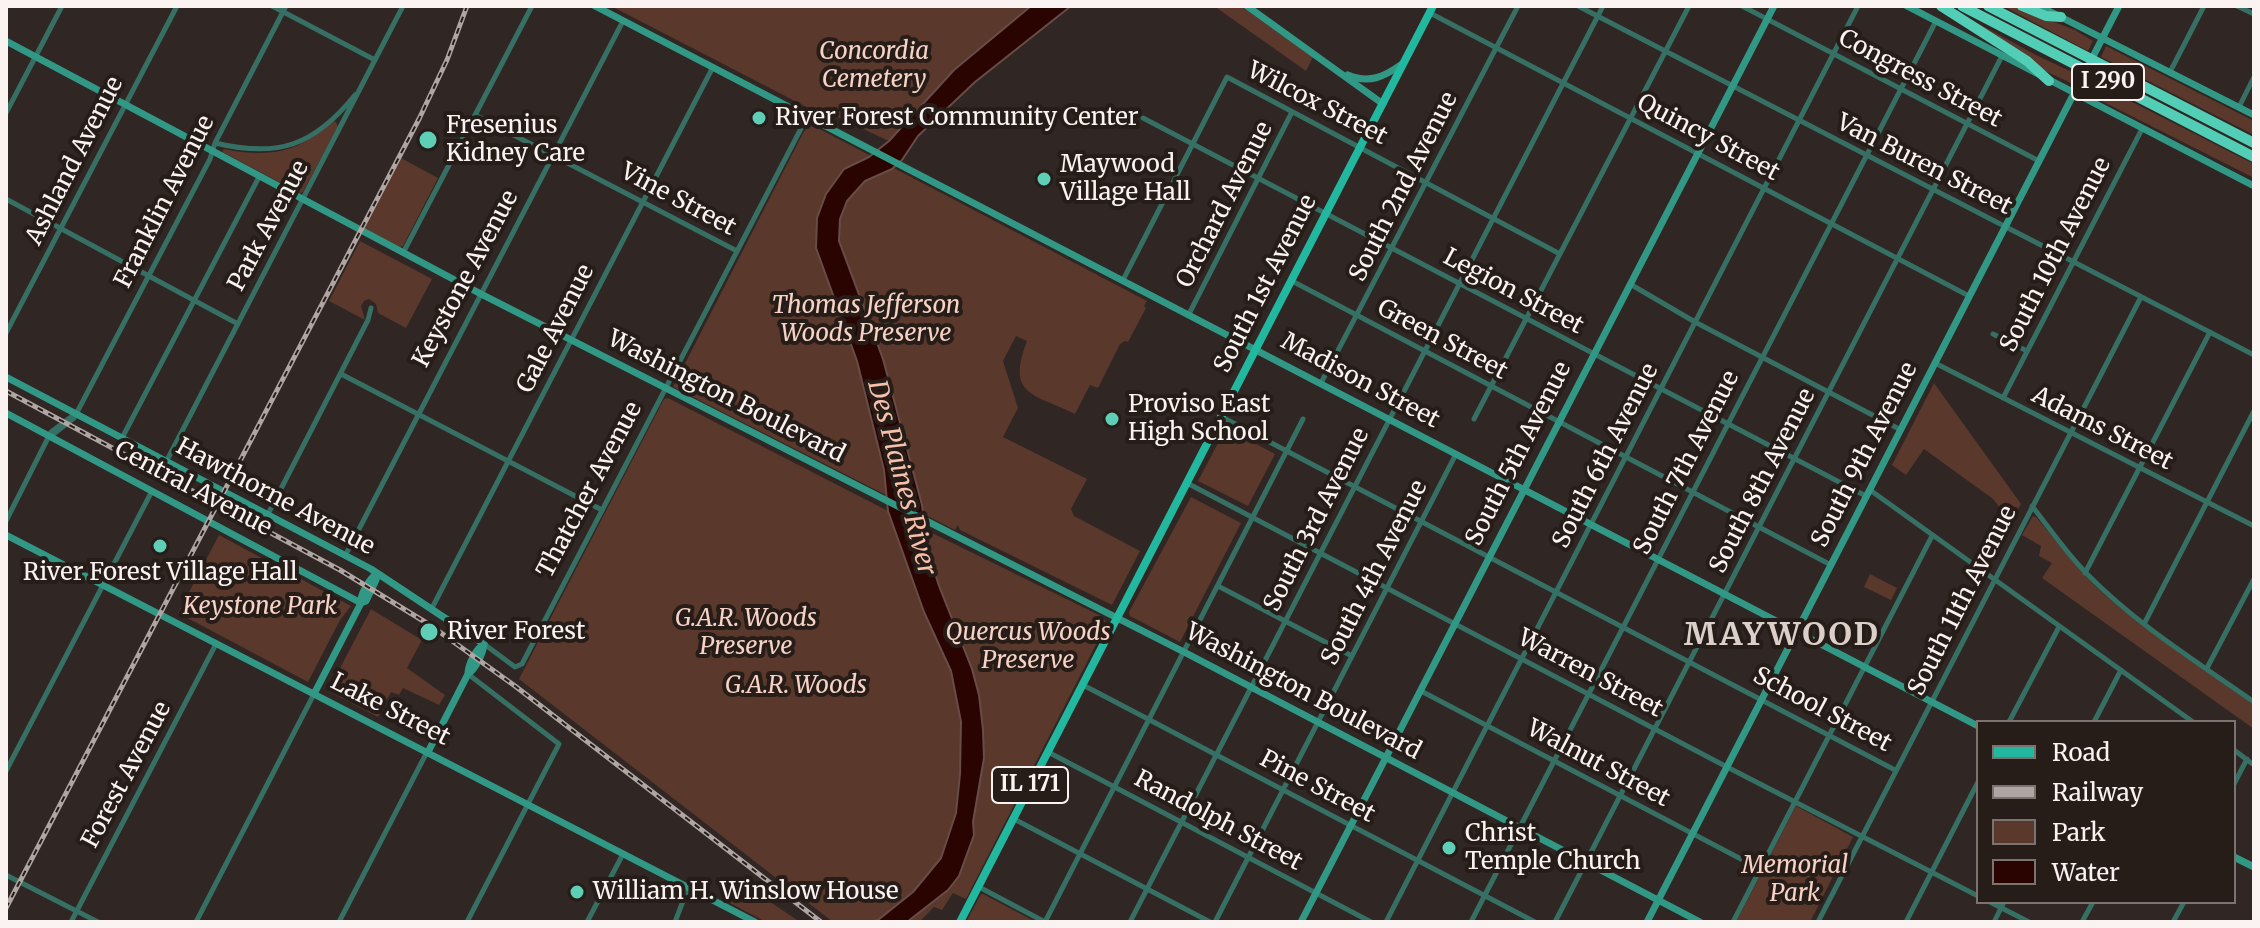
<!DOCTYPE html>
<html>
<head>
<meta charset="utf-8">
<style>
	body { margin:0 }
	#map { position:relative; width:2260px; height:928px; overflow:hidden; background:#302623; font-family:Merriweather,serif }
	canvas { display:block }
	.frame { position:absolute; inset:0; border:8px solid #faf3f1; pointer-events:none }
	.legend { position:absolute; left:1976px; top:720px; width:260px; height:184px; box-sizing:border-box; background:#261d19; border:2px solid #7b736f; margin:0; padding:10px 14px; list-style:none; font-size:24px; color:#faf3f1 }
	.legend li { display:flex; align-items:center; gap:16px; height:40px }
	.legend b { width:40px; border:2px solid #7b736f }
</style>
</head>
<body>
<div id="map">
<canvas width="2260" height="928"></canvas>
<div class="frame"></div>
<ul class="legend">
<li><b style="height:10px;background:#22b79f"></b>Road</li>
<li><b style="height:10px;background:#afa6a4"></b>Railway</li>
<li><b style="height:22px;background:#5a382c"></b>Park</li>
<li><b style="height:22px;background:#2a0400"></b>Water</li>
</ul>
</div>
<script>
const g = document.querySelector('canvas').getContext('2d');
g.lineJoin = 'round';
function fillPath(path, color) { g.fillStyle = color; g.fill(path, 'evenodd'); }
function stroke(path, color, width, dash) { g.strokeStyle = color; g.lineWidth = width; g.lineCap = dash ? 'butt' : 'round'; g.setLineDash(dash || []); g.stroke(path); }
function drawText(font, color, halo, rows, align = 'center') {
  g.font = font + ' Merriweather,serif'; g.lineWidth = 8; g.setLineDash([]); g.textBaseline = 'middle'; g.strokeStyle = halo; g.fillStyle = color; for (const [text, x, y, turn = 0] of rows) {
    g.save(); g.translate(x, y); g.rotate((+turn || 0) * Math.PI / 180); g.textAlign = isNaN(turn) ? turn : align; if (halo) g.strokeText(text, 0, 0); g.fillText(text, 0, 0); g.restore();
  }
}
fillPath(new Path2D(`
	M611,6H1031L954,70L889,141L824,111L822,115Z
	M1214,6H1241L1313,57L1306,71Z
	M2003,6H2013L2075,30L2093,41L2088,51Z
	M1957,12L2036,55L2076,74L2071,83L2047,72Z
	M2106,46L2254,121V135L2101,57Z
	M2089,80L2254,164V178L2084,92Z
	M335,121L338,126L303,192L300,193L222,152L224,149C253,155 282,156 308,140C317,134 325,127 335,121Z
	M810,124L1147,301L1144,306L1146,308L1128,342L1125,341L1120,344L1098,388L1090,385L1075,414C1036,394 1005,397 1027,341L1016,336L1003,361L1018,408L1003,437L1087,479L1071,509L1074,516L1140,551L1112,605L960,530L958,525L955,530L673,387L803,133Z
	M401,158L438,178L403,246L400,247L364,229Z
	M360,241L432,279L406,328L378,313L376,304L369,299L364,301L361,306L365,320L329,301Z
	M1934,383L2021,504L2011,522L1993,499L1924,449L1906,475L1892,465Z
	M668,398L888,511L924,612L951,671L957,699L962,738L956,813L941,858L913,892L878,920L833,922L519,679L664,399Z
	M1226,428L1275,454L1248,506L1198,481Z
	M1191,497L1241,523L1180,642L1130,616L1129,612Z
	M2033,516L2037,518C2059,545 2080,573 2106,596C2152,636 2204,670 2254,705V729L2042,578L2052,563L2039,556L2041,546L2022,535Z
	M924,529L1101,616L1107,623L966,899L953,893L942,910L934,907L919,922H907L948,890L959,876L974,835L972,669L939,586Z
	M219,535L351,606L340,620L308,682L178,613Z
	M1870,574L1897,588L1891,600L1864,587Z
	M371,609L422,640L407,668L445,695L439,705L403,688L399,695L391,692L378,717L328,691Z
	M1796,806L1853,837L1810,922H1736Z
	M741,877L754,891L800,922H766L728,902Z
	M981,894H983L1036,922H966Z`), '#5a382c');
const water = new Path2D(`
	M1031,6H1071L975,82L918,136L902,160L892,169L865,181L847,201L840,219L839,241L883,359L922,505L928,551L939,586L972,669L979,695L983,730L984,758L973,822L974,835L959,876L948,890L907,922H870L878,920L913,892L941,858L956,813L960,774L961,722L951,671L924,612L888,511L884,470L857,361L816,248L817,218L826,194L844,169L869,157L889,141L954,70Z`);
fillPath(water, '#2a0400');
stroke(water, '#684c48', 2);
stroke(new Path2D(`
	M272,6L375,60
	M1578,6L2254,355
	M1742,6L2039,161
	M2237,6L2254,14
	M1430,13L1969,296
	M2170,72L2204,6
	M2239,107L2254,77
	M6,113L62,6
	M475,115L737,251
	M1143,118L1866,496
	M215,143C278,158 314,146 355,95
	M6,199L238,324
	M403,253L532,6
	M1123,280L1227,77L1560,254
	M1292,281L1831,565
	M1630,284L1695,322L1901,430
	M1189,314L1292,112
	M6,333L177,6
	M1993,334L2027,351
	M1935,363L2254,526
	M341,374L602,510
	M1321,383L1518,6
	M2003,398L2142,129
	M1220,416L1895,770
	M1474,419L1689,6
	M51,436L74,418L210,159L215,143L286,6
	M122,438L259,177
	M166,462L403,6
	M1187,483L1727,767L1978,896
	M1870,490L2193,722
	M2032,506C2050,529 2066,553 2087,574C2136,624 2197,662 2254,702
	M268,514L368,320L371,308
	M6,521L51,432L75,414
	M345,556L623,21
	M2085,573L2210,332
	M1218,586L1352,656
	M432,608L713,67
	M2144,624L2254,411
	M484,644L515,667L522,664L807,117
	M2207,668L2254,579
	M1083,685L1535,922
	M1421,691L1760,869
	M2009,722L2059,627
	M2094,722L2121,670
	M2234,750L2254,765
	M1048,752L1371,922
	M6,771L152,491
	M2234,784L2247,759
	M1014,819L1210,922
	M6,875L98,922
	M979,887L1045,922
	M1990,902L2029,922
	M71,922L216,644
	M196,922L314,694
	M339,922L427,752
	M467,922L559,744L468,674
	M587,922L623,854
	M675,922L688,888
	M1045,922L1303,419
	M1130,922L1603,6
	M1215,922L1456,454
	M1386,922L1858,6
	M1471,922L1936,21
	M1555,922L2002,56
	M1733,922L1932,536
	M1818,922L2141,297
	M1906,922L1978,782
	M1994,922L2004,902
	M2082,922L2093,902
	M2173,922L2184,902`), '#367064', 5);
stroke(new Path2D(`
	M595,6L1978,726
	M1247,6L1383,104
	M1907,6L2254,186
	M2039,6L2254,115
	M6,41L481,294L1184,652L1700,922
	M1348,75C1369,84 1384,77 1402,64
	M6,377L371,569L484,644
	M6,413L361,603
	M6,535L755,922
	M361,603L366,601L376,580L377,573
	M468,674C476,669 483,653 484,644
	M314,694L361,603C360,593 370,579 377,573
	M428,752L468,674C468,664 476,649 484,644
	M2234,857L2254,867
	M1301,922L1774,6
	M1647,922L2119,6`), '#319885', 7);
stroke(new Path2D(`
	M960,922L1433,6`), '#22b79f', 8);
stroke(new Path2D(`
	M1941,6L2027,61L2049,81
	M1962,6L2254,157
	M1988,6L2254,143
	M2022,6L2046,16L2061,17`), '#52ceb6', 10);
const rail = new Path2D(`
	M6,391L340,570L430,625L515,686L821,922
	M6,908L419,119L447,60L467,6`);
stroke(rail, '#afa6a4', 5);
stroke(rail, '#261d19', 2, [6]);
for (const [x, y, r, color] of [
	[759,118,8,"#5eceb7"],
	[428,140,10,"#5eceb7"],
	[1044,179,8,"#5eceb7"],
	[1112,419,8,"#5eceb7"],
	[160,546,8,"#5eceb7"],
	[429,632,10,"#5eceb7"],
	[1449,848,8,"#5eceb7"],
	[577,892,8,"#5eceb7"]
]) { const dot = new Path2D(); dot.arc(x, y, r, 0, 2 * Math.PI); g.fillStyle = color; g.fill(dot); stroke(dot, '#261d19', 3); }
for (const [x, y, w] of [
	[2108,82,72],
	[1030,785,76]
]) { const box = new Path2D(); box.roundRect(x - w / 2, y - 18, w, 36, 6); g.fillStyle = '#261d19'; g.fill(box); stroke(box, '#faf3f1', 2); }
drawText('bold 22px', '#faf3f1', null, [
	["I 290",2108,82],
	["IL 171",1030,785]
]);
drawText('italic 24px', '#f7d2c5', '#261d19', [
	["Concordia",874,52],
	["Cemetery",874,80],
	["Thomas Jefferson",866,306],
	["Woods Preserve",866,334],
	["Keystone Park",260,607],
	["G.A.R. Woods",746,619],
	["Preserve",746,647],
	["Quercus Woods",1028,633],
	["Preserve",1028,661],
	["G.A.R. Woods",796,686],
	["Memorial",1795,866],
	["Park",1795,894]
]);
drawText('24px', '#faf3f1', '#261d19', [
	["Congress Street",1920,79,28],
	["Wilcox Street",1317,104,27],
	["Quincy Street",1708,138,28],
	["Ashland Avenue",75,161,-63],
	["Van Buren Street",1924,165,27],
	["South 2nd Avenue",1404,187,-63],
	["Vine Street",678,200,28],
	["Franklin Avenue",165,202,-63],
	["Orchard Avenue",1225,205,-63],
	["Park Avenue",269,226,-62],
	["South 10th Avenue",2056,255,-63],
	["Keystone Avenue",466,279,-62],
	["South 1st Avenue",1266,284,-63],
	["Legion Street",1513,292,28],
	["Gale Avenue",556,329,-63],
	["Green Street",1442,340,28],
	["Madison Street",1360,381,28],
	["Washington Boulevard",726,397,27],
	["Adams Street",2102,429,27],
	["South 5th Avenue",1519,454,-63],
	["South 9th Avenue",1865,455,-63],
	["South 6th Avenue",1606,456,-63],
	["South 7th Avenue",1687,463,-63],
	["South 8th Avenue",1763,481,-63],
	["Central Avenue",193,489,28],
	["Thatcher Avenue",590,490,-62],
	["Hawthorne Avenue",275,497,28],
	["South 3rd Avenue",1317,520,-63],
	["South 4th Avenue",1375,573,-63],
	["South 11th Avenue",1963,601,-63],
	["Warren Street",1590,674,28],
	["Washington Boulevard",1303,692,28],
	["Lake Street",390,710,27],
	["School Street",1822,710,28],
	["Walnut Street",1598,764,28],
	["Forest Avenue",127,775,-62],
	["Pine Street",1317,787,28],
	["Randolph Street",1218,821,28]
]);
drawText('24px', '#faf3f1', '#261d19', [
	["River Forest Community Center",775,118],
	["Fresenius",446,126],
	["Kidney Care",446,154],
	["Maywood",1060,165],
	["Village Hall",1060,193],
	["Proviso East",1128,405],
	["High School",1128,433],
	["River Forest Village Hall",160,573,"center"],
	["River Forest",447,632],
	["Christ",1465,834],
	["Temple Church",1465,862],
	["William H. Winslow House",593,892]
], 'left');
drawText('italic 26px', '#f6c0ab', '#261d19', [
	["Des Plaines River",901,478,75]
]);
g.letterSpacing = '2px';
drawText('bold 32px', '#dccec9', '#261d19', [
	["MAYWOOD",1782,636]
]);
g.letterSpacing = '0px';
</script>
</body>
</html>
